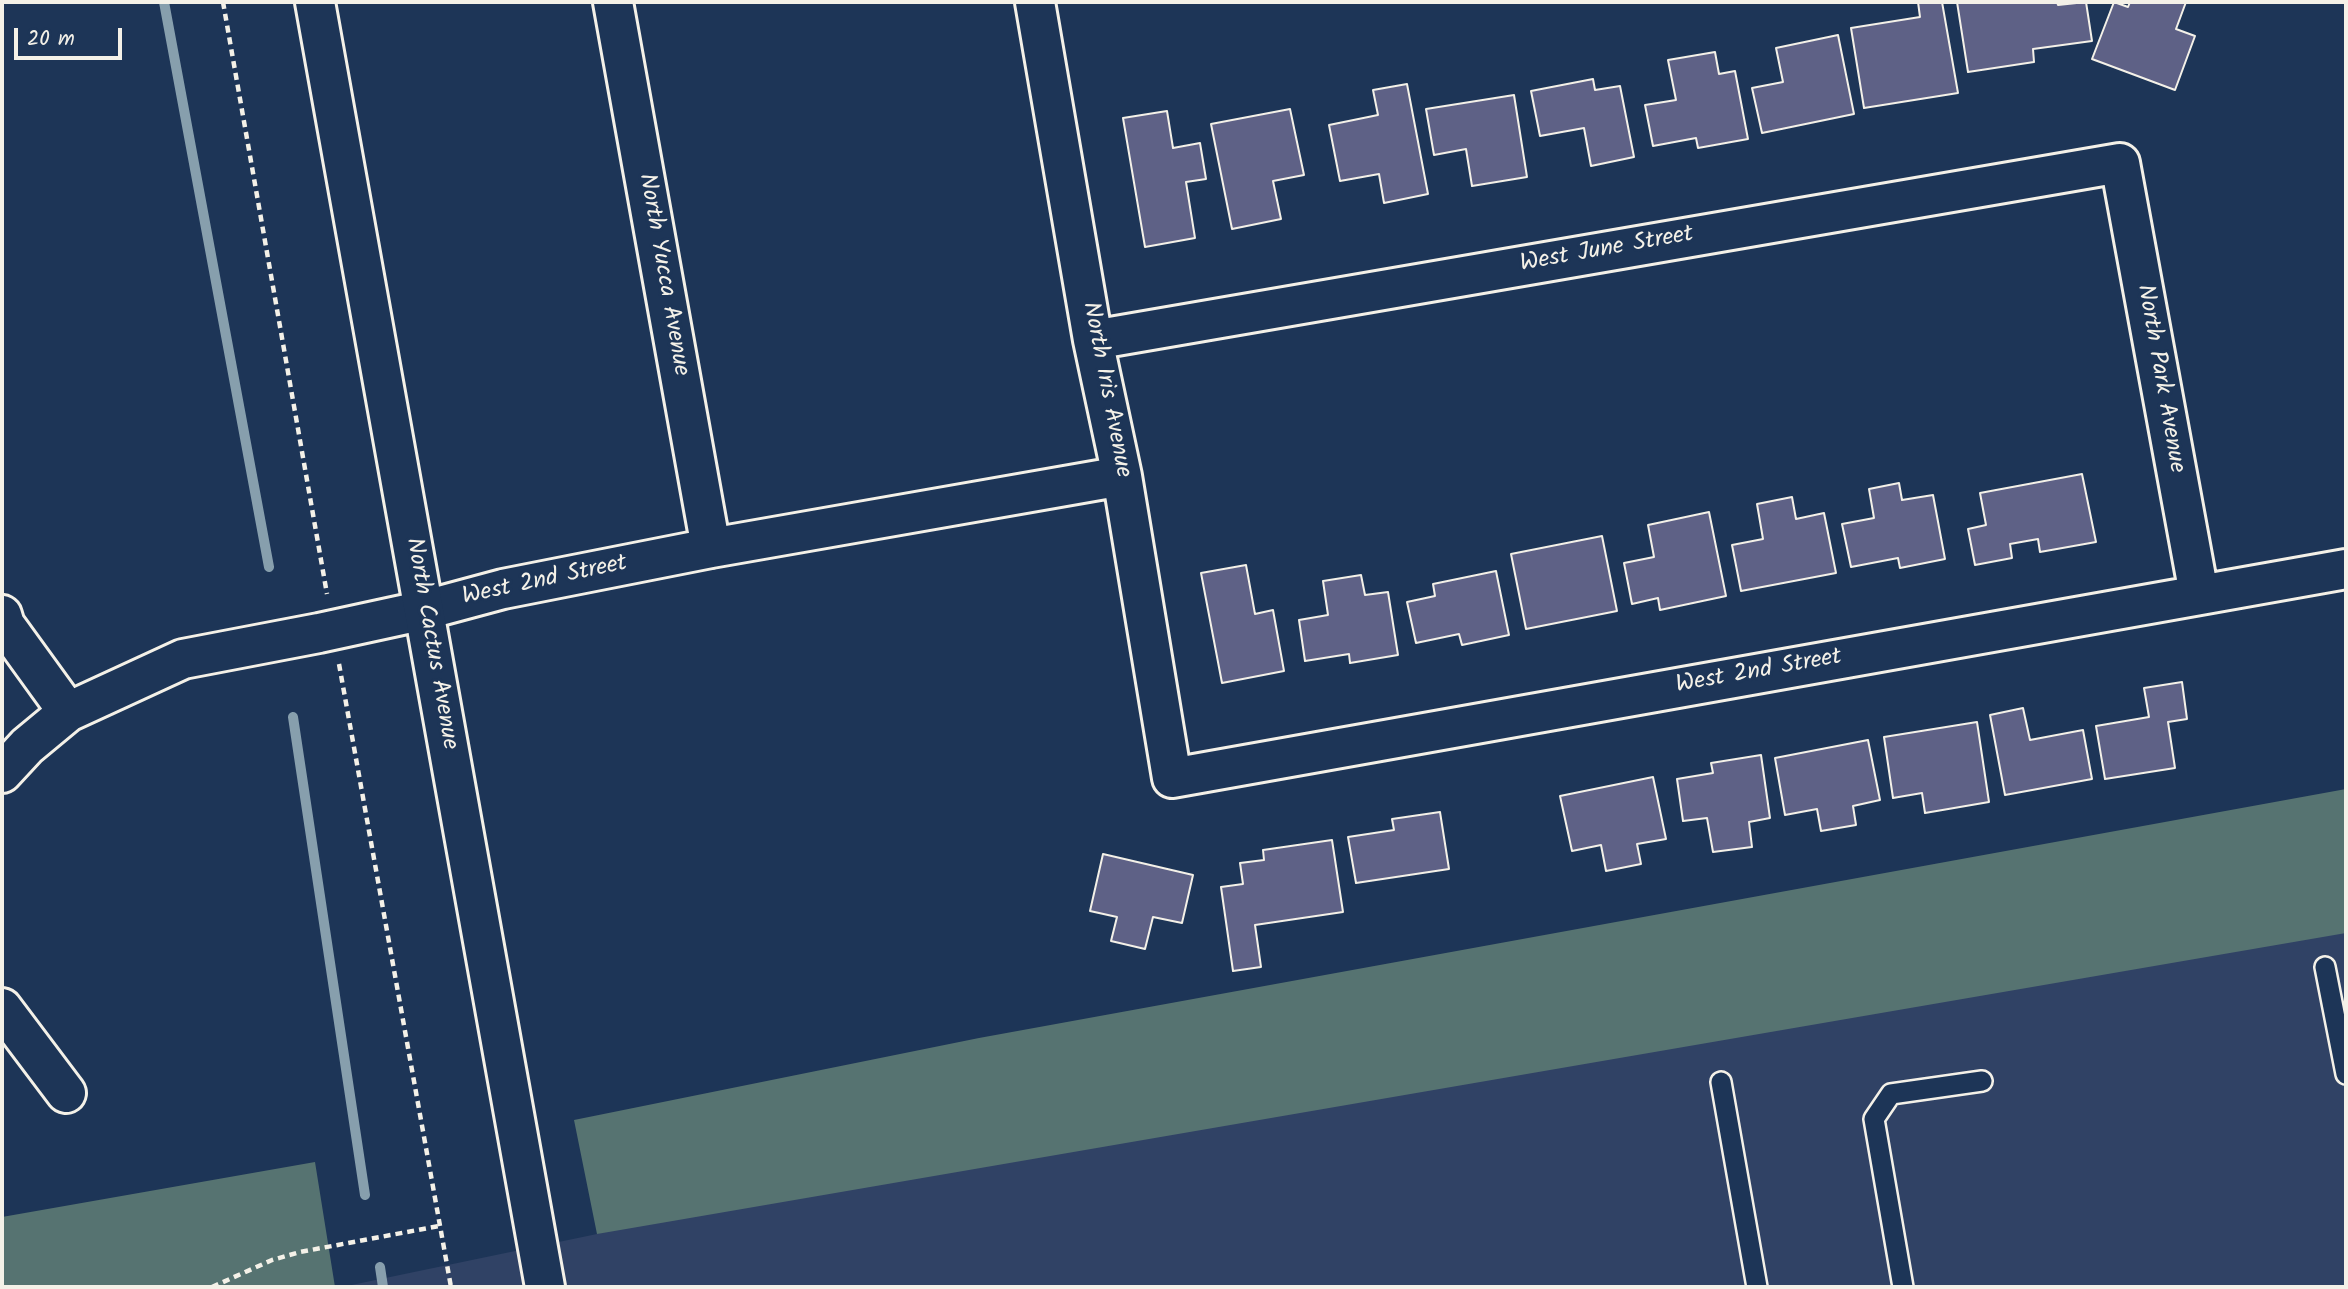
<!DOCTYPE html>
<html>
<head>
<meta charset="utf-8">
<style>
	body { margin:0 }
	#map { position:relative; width:2348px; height:1289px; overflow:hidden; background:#1d3557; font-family:Kalam,sans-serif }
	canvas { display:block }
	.frame { position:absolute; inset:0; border:4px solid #f4f1e8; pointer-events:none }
	.scale { position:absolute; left:14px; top:28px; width:108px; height:32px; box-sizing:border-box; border:4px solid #f4f1e8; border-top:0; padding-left:9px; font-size:21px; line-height:24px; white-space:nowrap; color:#f4f1e8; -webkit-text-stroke:5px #1d3557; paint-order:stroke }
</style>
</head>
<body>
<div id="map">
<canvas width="2348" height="1289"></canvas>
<div class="frame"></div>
<div class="scale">20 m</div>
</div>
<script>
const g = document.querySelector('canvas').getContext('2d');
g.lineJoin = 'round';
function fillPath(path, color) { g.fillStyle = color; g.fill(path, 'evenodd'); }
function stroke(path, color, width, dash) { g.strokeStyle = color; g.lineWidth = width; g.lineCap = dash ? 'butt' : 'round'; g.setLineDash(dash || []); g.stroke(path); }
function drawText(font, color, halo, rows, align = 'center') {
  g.font = font + ' Kalam,sans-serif'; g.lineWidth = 6; g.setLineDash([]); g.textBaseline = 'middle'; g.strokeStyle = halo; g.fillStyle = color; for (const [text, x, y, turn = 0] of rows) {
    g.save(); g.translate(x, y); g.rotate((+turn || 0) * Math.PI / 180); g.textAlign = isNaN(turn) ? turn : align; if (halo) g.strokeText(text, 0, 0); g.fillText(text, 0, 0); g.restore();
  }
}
fillPath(new Path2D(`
	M2346,932V1287H342L597,1234L620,1224Z`), '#304265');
fillPath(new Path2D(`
	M2346,789V933L597,1234L574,1120L979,1038Z
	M315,1162L335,1287H2V1217Z`), '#567371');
stroke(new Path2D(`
	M164,2L269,567
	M293,717L365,1195
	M380,1267L383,1287`), '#879fad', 10);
const building = new Path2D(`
	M1918,2H1942L1958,93L1864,108L1851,28L1920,17Z
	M1957,2H2057L2058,5L2086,2L2092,41L2033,49L2034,62L1968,72Z
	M2114,2L2128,7L2130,2H2186L2176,29L2195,36L2175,90L2092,59Z
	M1838,35L1854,114L1762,133L1752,88L1783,82L1776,48Z
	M1715,52L1719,74L1735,71L1748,139L1698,148L1696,138L1653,146L1645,105L1676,100L1668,60Z
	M1593,79L1595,90L1620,86L1634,157L1591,166L1584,128L1540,136L1531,91Z
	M1407,84L1428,194L1384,203L1379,174L1340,181L1329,125L1378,115L1373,90Z
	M1514,95L1527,177L1472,186L1466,149L1434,155L1426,109Z
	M1290,109L1304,175L1273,181L1281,219L1232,229L1211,124Z
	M1167,111L1173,148L1200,143L1206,179L1186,182L1195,238L1145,247L1123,118Z
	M2082,474L2096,542L2040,552L2038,539L2010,544L2012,558L1975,565L1968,529L1986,525L1980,493Z
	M1899,483L1902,500L1933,495L1945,559L1900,568L1898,558L1851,567L1842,524L1874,518L1869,489Z
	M1792,497L1796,519L1824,513L1836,573L1741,591L1732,545L1763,539L1757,504Z
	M1709,512L1726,596L1660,610L1658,598L1632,604L1624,563L1654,557L1648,525Z
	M1602,536L1617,611L1526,629L1511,554Z
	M1246,565L1255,614L1273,610L1284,671L1222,683L1201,573Z
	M1496,571L1509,635L1462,645L1459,634L1416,643L1407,602L1435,596L1433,584Z
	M1361,575L1365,595L1388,592L1398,655L1350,663L1349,654L1305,661L1299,620L1328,615L1323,581Z
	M2182,682L2187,719L2168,722L2175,768L2105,779L2096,726L2149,717L2144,688Z
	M2023,708L2030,740L2083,730L2092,779L2005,795L1990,715Z
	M1977,722L1989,802L1925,813L1922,793L1893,798L1884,737Z
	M1868,740L1880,800L1853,806L1856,825L1821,831L1817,809L1785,815L1775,758Z
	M1761,755L1770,818L1749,822L1752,847L1713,852L1707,818L1683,821L1677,779L1713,773L1711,763Z
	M1653,777L1666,839L1637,844L1641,864L1606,871L1601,845L1572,851L1560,796Z
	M1440,812L1449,869L1356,883L1348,837L1394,830L1392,819Z
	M1332,840L1343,912L1255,925L1261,967L1233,971L1221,887L1243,884L1240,863L1264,860L1263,850Z
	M1103,854L1193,875L1182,923L1153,917L1145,949L1111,941L1117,917L1090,911Z`);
fillPath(building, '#5e6186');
stroke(building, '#f4f1e8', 2);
const lane = new Path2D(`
	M2325,967L2346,1074
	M1721,1082L1757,1287
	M1903,1287L1874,1119L1891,1094L1982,1081`);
const street = new Path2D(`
	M613,2L711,548
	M1035,2L1093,340L1122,476L1172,778L2346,569
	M1093,340L2120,163L2199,594
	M2,615L5,625L68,712
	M2,773L27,746L68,712L183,659L319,633L425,610L503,589L711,548L1122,476
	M2,1008L66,1093`);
const secondary = new Path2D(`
	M315,2L545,1287`);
stroke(lane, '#f4f1e8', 24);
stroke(street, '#f4f1e8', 44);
stroke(secondary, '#f4f1e8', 44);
stroke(new Path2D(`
	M223,2L327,594
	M339,664L451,1287
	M212,1287L272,1260L300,1252L439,1226`), '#f4f1e8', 4.5, [7, 5]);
stroke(lane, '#1d3557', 19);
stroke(street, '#1d3557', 38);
stroke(secondary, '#1d3557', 38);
drawText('24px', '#f4f1e8', '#1d3557', [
	["West June Street",1607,251,-10],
	["North Yucca Avenue",662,275,80],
	["North Park Avenue",2159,379,80],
	["North Iris Avenue",1105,390,79],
	["West 2nd Street",545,582,-12],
	["North Cactus Avenue",430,644,80],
	["West 2nd Street",1759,673,-10]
]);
</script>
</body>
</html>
